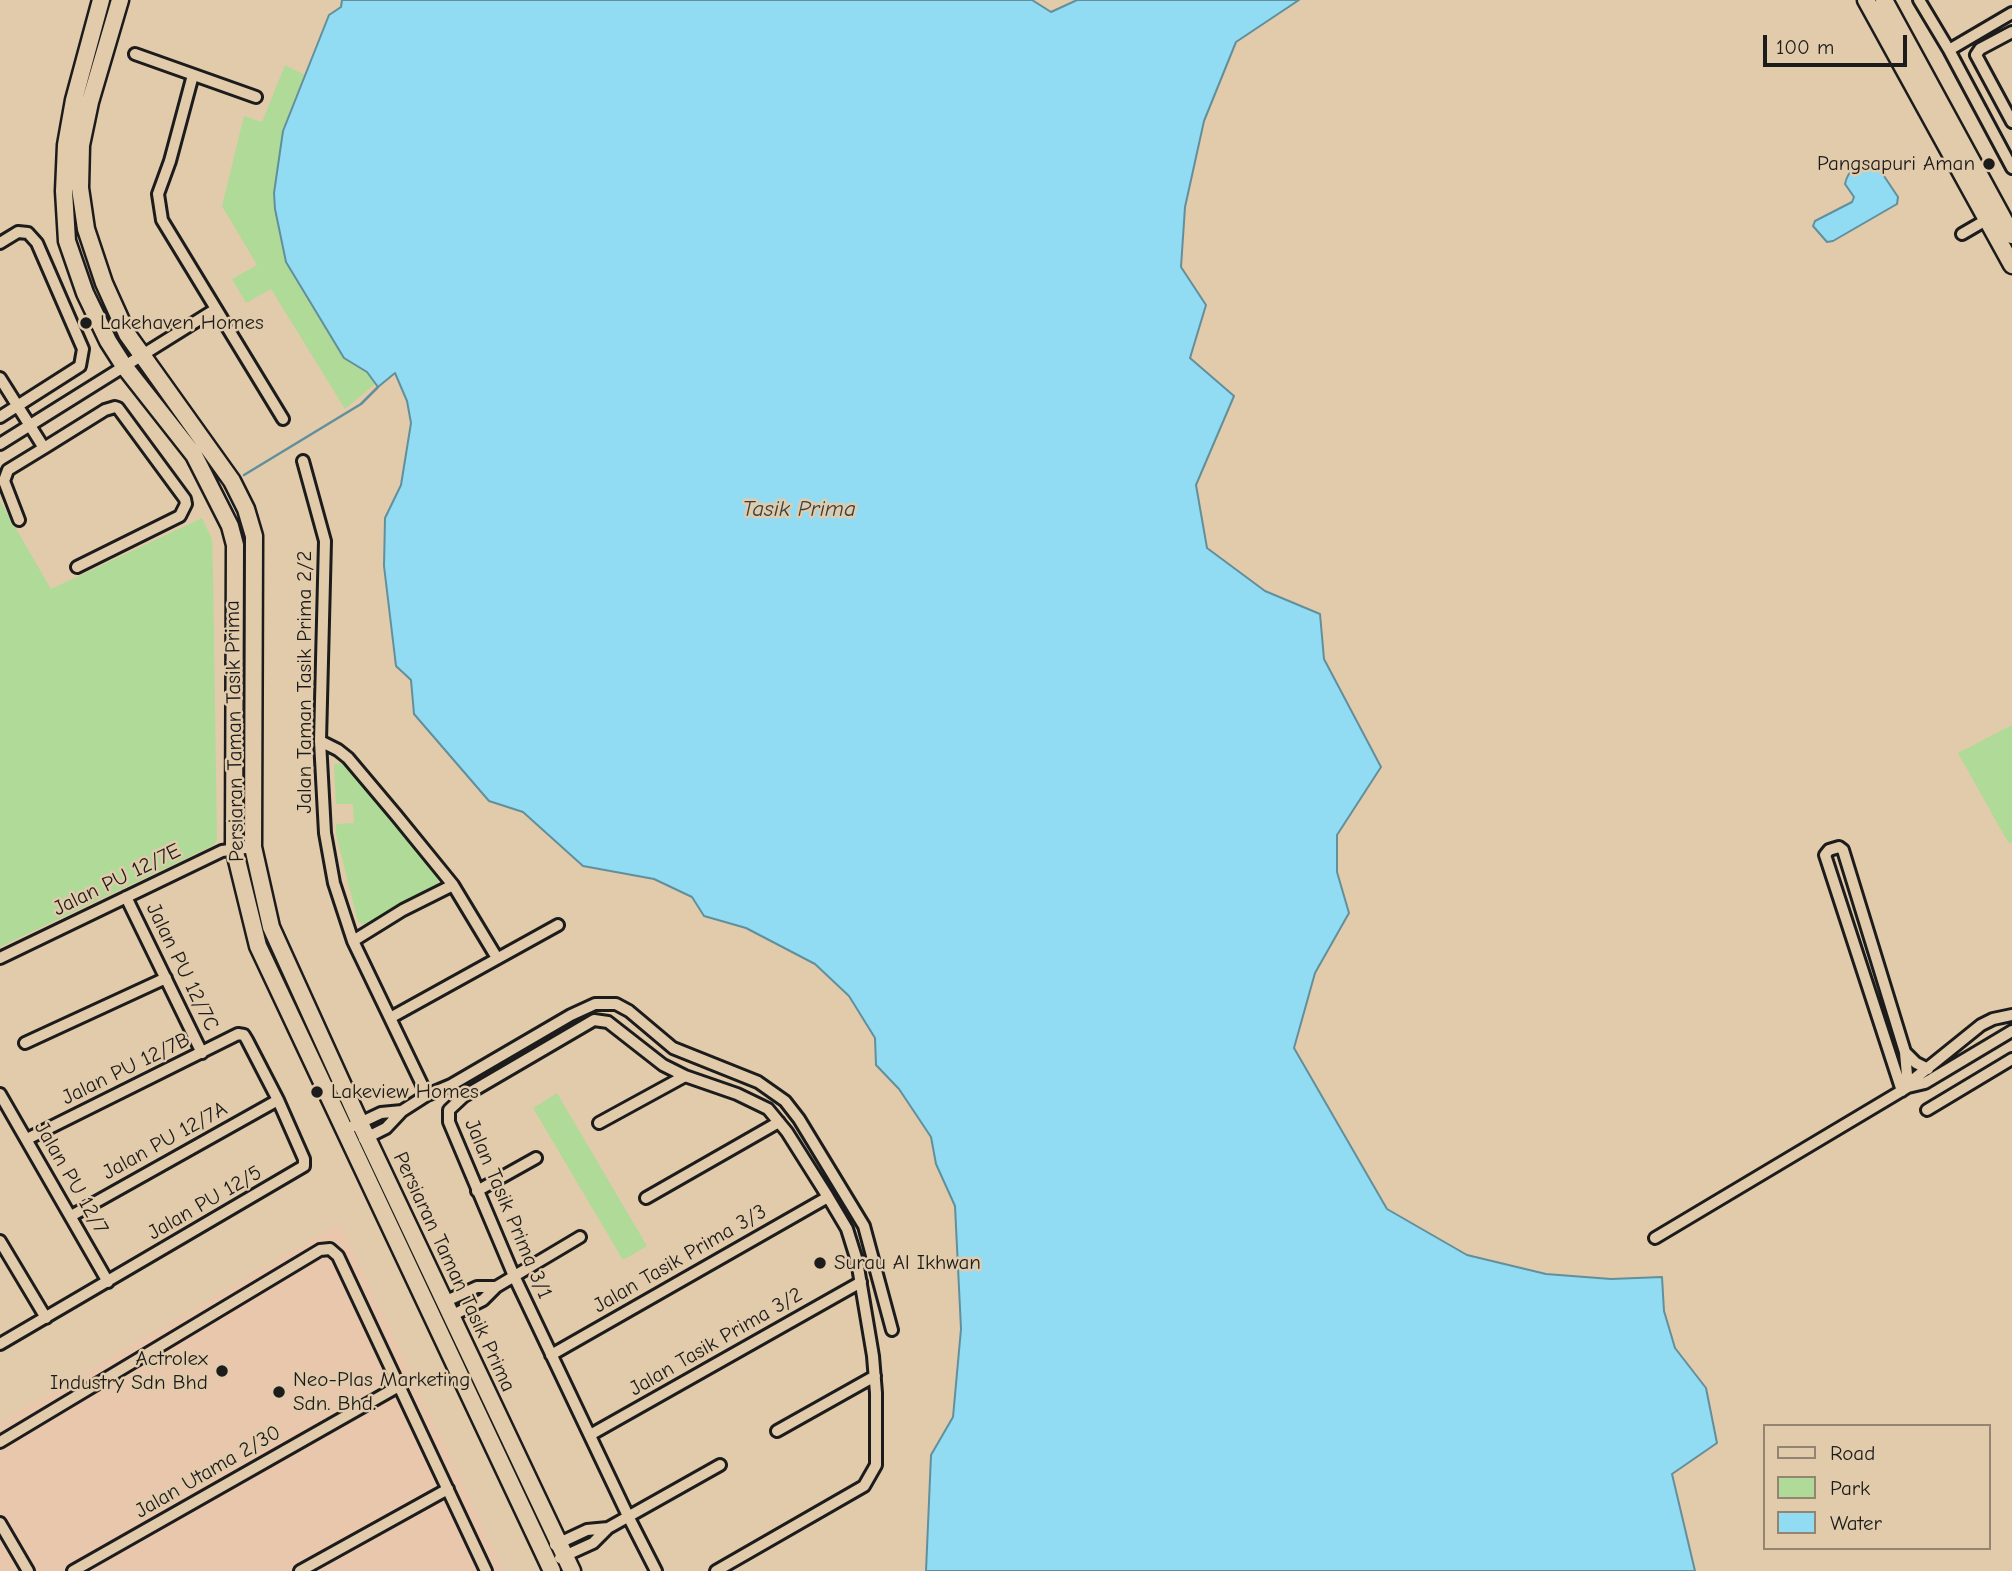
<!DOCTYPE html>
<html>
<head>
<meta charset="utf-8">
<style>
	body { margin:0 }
	#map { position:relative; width:2012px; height:1571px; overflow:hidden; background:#e2cbab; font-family:"Comic Neue",sans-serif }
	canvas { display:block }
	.legend { position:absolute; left:1763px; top:1424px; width:228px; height:126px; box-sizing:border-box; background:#e2cbab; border:2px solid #938572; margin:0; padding:9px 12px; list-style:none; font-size:21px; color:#1c1c1c }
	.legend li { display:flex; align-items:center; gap:14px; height:35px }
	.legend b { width:35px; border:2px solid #938572 }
	.scale { position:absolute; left:1763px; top:35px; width:144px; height:32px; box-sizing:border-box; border:4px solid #1c1c1c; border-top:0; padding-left:9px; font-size:21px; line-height:24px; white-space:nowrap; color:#1c1c1c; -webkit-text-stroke:5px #e2cbab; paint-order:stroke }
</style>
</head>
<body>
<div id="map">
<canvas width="2012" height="1571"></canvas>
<ul class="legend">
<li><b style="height:9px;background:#e2cbab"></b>Road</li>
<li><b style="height:19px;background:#b0da97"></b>Park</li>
<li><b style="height:19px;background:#91dcf2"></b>Water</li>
</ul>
<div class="scale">100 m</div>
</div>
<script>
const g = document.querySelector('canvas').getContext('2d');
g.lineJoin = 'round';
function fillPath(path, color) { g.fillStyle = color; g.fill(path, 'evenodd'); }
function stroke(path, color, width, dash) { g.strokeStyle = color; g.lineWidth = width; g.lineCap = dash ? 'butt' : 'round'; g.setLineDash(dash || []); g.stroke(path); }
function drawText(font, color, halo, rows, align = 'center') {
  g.font = font + ' "Comic Neue",sans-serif'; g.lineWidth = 5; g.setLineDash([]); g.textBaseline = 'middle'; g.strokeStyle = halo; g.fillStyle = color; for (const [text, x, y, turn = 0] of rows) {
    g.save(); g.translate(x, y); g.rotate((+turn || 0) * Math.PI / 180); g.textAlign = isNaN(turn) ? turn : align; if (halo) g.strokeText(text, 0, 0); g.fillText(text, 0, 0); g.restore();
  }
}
fillPath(new Path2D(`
	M340,1223L504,1571H0V1422Z`), '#e9c7ad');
fillPath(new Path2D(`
	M285,65L305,75L283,131L274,193L275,209L344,357L367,372L375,384L345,409L271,289L246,303L232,279L257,265L222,206L244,116L262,122Z
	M0,501L51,589L202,518L212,539L213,574L217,840L214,845L0,947Z
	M2012,725V842L2009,844L1958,753Z
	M343,763L438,877V885L369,926L358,922L336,834V824L354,823L353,804H336L334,764Z
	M557,1093L647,1246L623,1260L533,1108Z`), '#b0da97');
const water = new Path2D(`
	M342,0H1032L1051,12L1077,0H1299L1236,42L1204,121L1185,207L1181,267L1206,305L1190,358L1234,396L1196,485L1207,548L1265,591L1320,614L1324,659L1381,767L1337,835V872L1349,913L1315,973L1294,1048L1387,1209L1467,1255L1546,1274L1611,1279L1662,1277L1664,1311L1675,1348L1706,1388L1717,1443L1672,1474L1695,1571H926L931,1455L953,1417L961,1329L955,1206L936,1164L931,1137L899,1089L876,1065L875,1038L849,996L815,964L746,928L704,916L692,897L654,879L583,866L523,812L489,801L414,714L411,680L396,666L384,566L385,518L401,485L411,423L407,401L395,373L378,387L367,372L344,358L286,262L275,209L274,193L283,131L329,15L341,7Z
	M1867,161L1878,167L1898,197L1897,204L1833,241L1827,242L1813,226L1815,221L1852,202L1854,197L1845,184C1848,170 1855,167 1867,161Z`);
fillPath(water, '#91dcf2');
stroke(water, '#628f9c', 2);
stroke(new Path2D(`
	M244,475L361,404L378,387`), '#628f9c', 2.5);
const street = new Path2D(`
	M1919,0L1949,50L2012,168
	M2012,32L1980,49L1976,55L2012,122
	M1949,50L2012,13
	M135,54L256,97
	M193,75L170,161L158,194L162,220L283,419
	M1962,234L1993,216
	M0,243L18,232L28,233L37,243L83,349L80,366L0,417
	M0,378L44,448L105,410L115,407L118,408L185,499L186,504L180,516L77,567
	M0,444L216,309
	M303,461L325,541L320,741L325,833L334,883L353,941L427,1095
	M19,520L4,481L8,470L44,448
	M320,741L338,750L348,758L396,815L453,885L497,958
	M126,897L202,1053
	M353,941L403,910L453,885
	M0,958L222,851L253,847
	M390,1018L558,925
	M25,1043L166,978
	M1905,1052L1908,1087
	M1908,1087L1925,1083L2012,1031
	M1902,1091L1825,855L1829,850L1839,847L1843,850L1905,1052L1916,1063L1928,1069
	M0,1094L108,1282
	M1927,1110L2012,1059
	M599,1123L685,1076
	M345,1130L381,1113L402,1111
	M364,1139L386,1128L402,1111L427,1095L451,1085L571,1015L595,1004H616L629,1011L673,1048L758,1082L785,1101L799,1119L864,1226L892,1330
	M477,1191L536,1158
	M646,1198L779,1122
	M71,1216L278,1100
	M1655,1238L1908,1087L1914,1079L1981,1025L1993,1019L2012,1015
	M0,1241L46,1318
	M444,1302L477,1287H496
	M451,1316L483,1300L496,1287L580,1237
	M0,1344L304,1166V1159L278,1100L247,1040L244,1035L238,1034L27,1139
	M551,1355L828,1197
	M777,1431L875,1376
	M590,1435L861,1282
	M0,1442L320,1250L330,1249L338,1256L486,1571
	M0,1523L28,1571
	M555,1545L587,1530L608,1528
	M560,1558L593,1543L608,1528L720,1465
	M73,1571L399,1386
	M300,1571L448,1489
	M656,1571L629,1518L514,1276L449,1122V1110L464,1096L594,1020L608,1022L663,1065L685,1076L737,1094L768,1109L787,1132L828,1197L847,1229L857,1261L873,1356L876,1393V1465L864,1486L716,1571`);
const secondary = new Path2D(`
	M101,0L74,100L66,145L64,191L67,241L85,293L108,341L124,366L194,455L230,526L235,545L234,848L258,946L552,1571
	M120,0L90,102L81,145L80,188L86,229L104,283L127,334L232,481L246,509L254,536L253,847L271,927L360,1123L572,1571
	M1866,0L2012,265
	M1884,0L2012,235`);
stroke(street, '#1c1c1c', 16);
stroke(secondary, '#1c1c1c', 21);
stroke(street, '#e2cbab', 10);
stroke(secondary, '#e2cbab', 16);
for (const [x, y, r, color] of [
	[1989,164,7,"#1c1c1c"],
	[86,323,7,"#1c1c1c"],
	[317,1092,7,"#1c1c1c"],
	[820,1263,7,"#1c1c1c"],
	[222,1371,7,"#1c1c1c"],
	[279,1392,7,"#1c1c1c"]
]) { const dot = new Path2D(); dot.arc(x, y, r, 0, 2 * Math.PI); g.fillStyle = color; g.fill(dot); stroke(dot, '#e2cbab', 2.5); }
drawText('21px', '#1c1c1c', '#e2cbab', [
	["Pangsapuri Aman",1975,164,"right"],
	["Lakehaven Homes",100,323],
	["Lakeview Homes",331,1092],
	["Surau Al Ikhwan",834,1263],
	["Actrolex",208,1359,"right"],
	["Industry Sdn Bhd",208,1383,"right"],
	["Neo-Plas Marketing",293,1380],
	["Sdn. Bhd.",293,1404]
], 'left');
drawText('21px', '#1c1c1c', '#e2cbab', [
	["Jalan Taman Tasik Prima 2/2",305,682,-90],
	["Persiaran Taman Tasik Prima",235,731,-91],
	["Jalan PU 12/7E",117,880,-26],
	["Jalan PU 12/7C",182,967,64],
	["Jalan PU 12/7B",126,1069,-26],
	["Jalan PU 12/7A",165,1141,-29],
	["Jalan PU 12/7",71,1178,60],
	["Jalan PU 12/5",205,1203,-30],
	["Jalan Tasik Prima 3/1",508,1209,67],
	["Jalan Tasik Prima 3/3",680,1259,-30],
	["Persiaran Taman Tasik Prima",454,1272,65],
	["Jalan Tasik Prima 3/2",716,1342,-30],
	["Jalan Utama 2/30",208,1472,-30]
]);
drawText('italic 23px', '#334247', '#e2cbab', [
	["Tasik Prima",799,509]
]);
</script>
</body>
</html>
